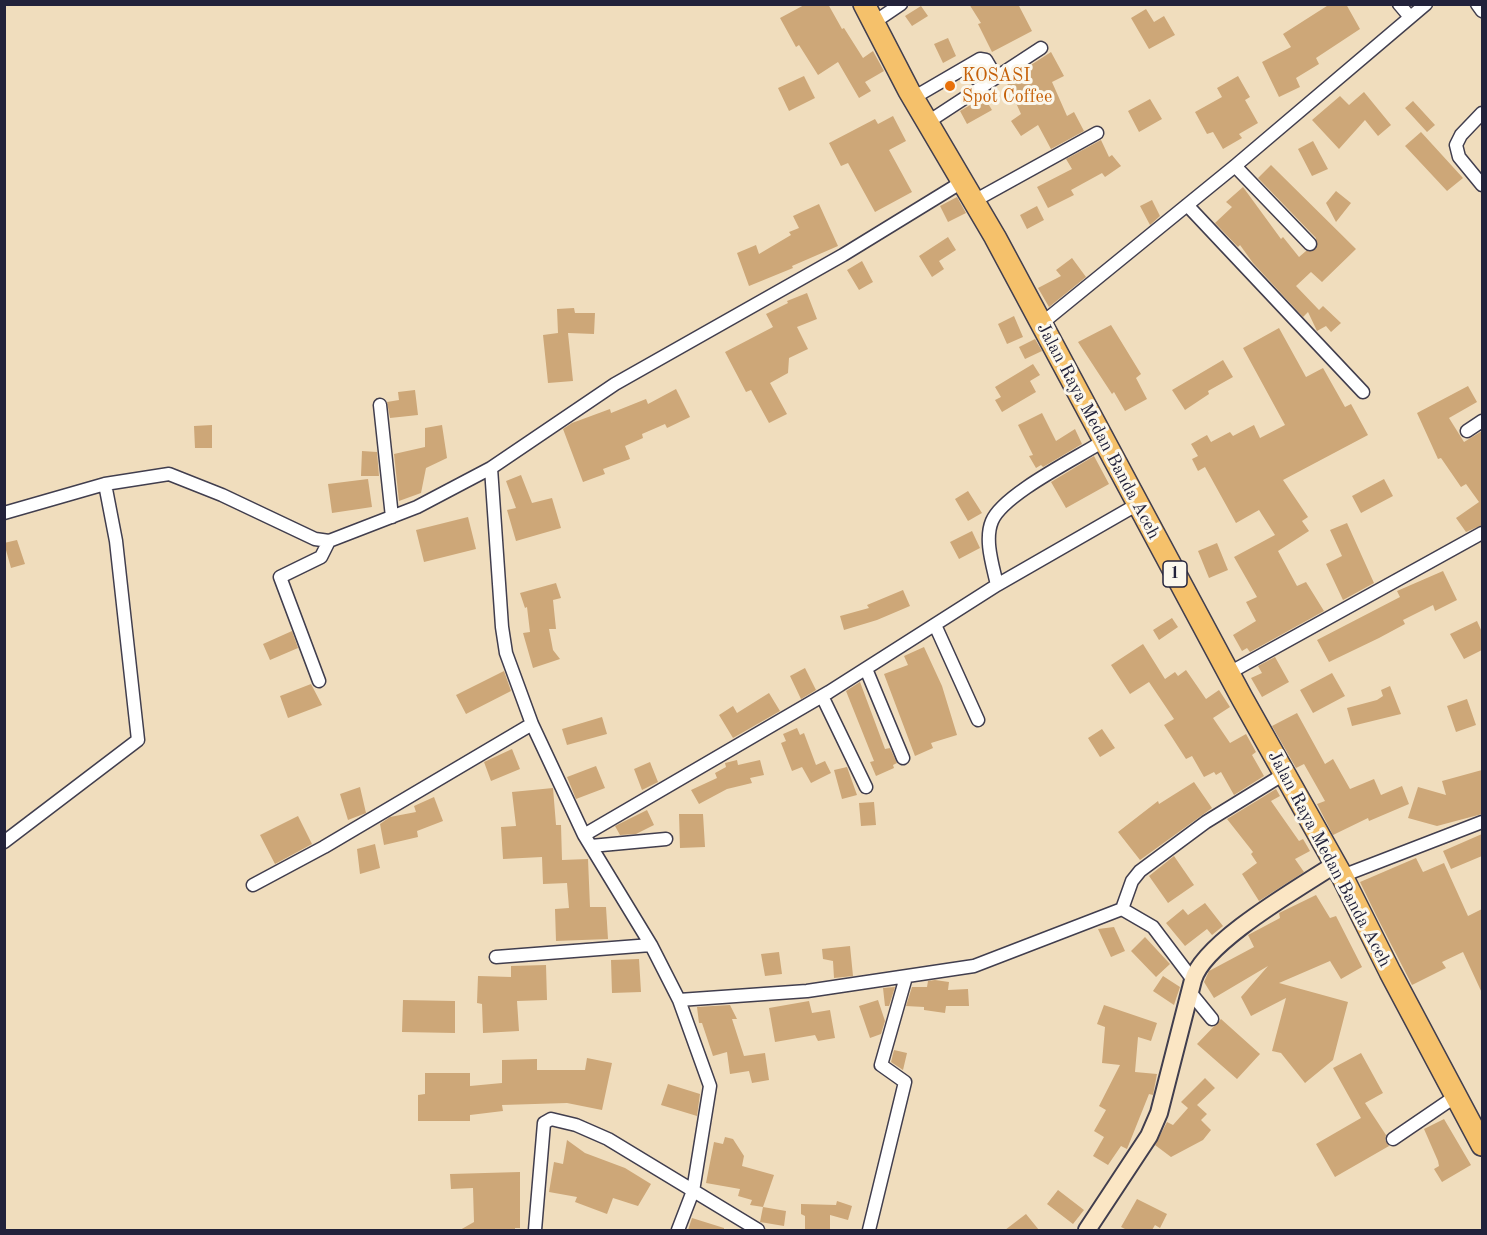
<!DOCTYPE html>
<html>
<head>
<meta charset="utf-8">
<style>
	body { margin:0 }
	#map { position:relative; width:1487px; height:1235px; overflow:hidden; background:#f0ddbd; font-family:"Old Standard TT",serif }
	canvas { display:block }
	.frame { position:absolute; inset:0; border:6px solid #22223b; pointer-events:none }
</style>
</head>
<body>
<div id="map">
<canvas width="1487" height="1235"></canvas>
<div class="frame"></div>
</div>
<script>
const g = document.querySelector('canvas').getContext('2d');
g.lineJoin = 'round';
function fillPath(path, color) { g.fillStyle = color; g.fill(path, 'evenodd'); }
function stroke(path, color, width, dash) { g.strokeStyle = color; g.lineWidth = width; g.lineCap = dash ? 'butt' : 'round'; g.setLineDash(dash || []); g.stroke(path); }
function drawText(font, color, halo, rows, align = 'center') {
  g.font = font + ' "Old Standard TT",serif'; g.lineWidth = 6; g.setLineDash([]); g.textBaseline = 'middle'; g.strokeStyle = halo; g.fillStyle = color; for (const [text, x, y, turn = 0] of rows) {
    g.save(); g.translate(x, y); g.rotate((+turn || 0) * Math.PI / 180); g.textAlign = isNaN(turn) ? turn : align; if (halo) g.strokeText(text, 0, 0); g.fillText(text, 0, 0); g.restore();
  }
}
fillPath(new Path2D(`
	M806,4H828L842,29L844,28L863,58L873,51L884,71L865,82L871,91L859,98L838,62L818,75L799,45L796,47L780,18Z
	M969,4H1018L1032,31L992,52L978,24L981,23Z
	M1330,4H1346L1360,29L1316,58L1319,64L1296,78L1300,87L1279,97L1262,62L1291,47L1283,34Z
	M921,6L928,16L912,26L905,16Z
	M1146,9L1154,22L1164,16L1175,35L1149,49L1131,18Z
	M948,38L956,56L943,63L934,44Z
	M1051,52L1064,76L1052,82L1067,116L1074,112L1084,131L1051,149L1038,125L1021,136L1011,121L1021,114L1006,81Z
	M804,76L815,98L789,111L778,88Z
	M1238,76L1250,97L1245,100L1258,123L1239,134L1242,138L1223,149L1213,132L1207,134L1195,112L1222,97L1217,88Z
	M1364,92L1391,125L1378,136L1365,120L1339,149L1312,120L1340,96L1349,105Z
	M984,97L992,110L967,124L960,111Z
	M1150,99L1162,119L1139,132L1128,111Z
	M1413,101L1435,125L1427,132L1405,108Z
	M893,116L906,141L889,150L912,192L875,212L848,163L841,166L829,143L875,119L878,124Z
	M1421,132L1463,178L1447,191L1405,146Z
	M1101,140L1109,157L1112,155L1121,166L1105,177L1102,173L1071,190L1074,195L1048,208L1037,187L1072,169L1066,159Z
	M1313,141L1328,169L1312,176L1298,149Z
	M1271,165L1356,249L1322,282L1311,272L1296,286L1319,310L1323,306L1341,323L1331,332L1326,326L1317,331L1308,312L1303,317L1253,263L1240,245L1238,247L1215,223L1232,207L1226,202L1243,187L1281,239L1283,237L1299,257L1306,251L1316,249V238L1258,178Z
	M1336,191L1351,203L1336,222L1326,203Z
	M957,197L966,213L948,222L940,206Z
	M1152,200L1160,216L1150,225L1140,206Z
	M819,204L838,246L792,266L793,268L749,286L737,253L756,245L759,254L791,235L789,232L799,228L793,216Z
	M1037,206L1044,220L1027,229L1020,215Z
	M948,237L956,250L939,261L944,269L932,277L919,256Z
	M1072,258L1086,277L1049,307L1038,288L1061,276L1056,270Z
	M862,261L873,282L859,290L847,270Z
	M807,293L817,319L797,327L808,349L789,358L788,373L770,383L787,414L769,423L751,390L746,392L725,352L773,327L766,314L788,303L787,301Z
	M574,308L575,313H595L594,334L568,333L573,381L548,383L543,335L558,333L557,309Z
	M1014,316L1023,337L1007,344L998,324Z
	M1111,325L1141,374L1136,378L1147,399L1125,411L1114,392L1112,394L1078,342Z
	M1279,328L1306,377L1323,368L1345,407L1351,404L1368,435L1283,480L1308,517L1302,521L1309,531L1278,551L1297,586L1306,582L1324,611L1250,652L1247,648L1242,651L1233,635L1256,621L1246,602L1257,597L1234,557L1275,535L1259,510L1236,523L1205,467L1198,471L1192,459L1198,456L1191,444L1207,435L1211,442L1230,432L1233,436L1254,425L1260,438L1285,425L1243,348Z
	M1035,339L1042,351L1025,359L1019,347Z
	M1223,360L1233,377L1208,391L1209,394L1185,410L1172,390Z
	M1033,364L1040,375L1030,381L1036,392L1002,412L995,400L1001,397L995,387Z
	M1468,386L1477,402L1449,418L1464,442L1482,431V525L1466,532L1456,518L1479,502L1466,484L1461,487L1441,458L1438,459L1417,413Z
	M676,389L690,417L667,428L665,424L642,434L643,438L625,446L630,459L603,469L605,474L583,482L563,429L572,423L610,409L611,413L646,399L648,404Z
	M415,390L418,415L390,418L387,402L399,400L398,392Z
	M1042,413L1056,441L1075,429L1082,444L1043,467L1041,465L1036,468L1029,456L1033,455L1018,425Z
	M212,425V448H195L194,426Z
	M442,425L447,458L426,468L421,493L399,501L394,454L425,447V428Z
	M362,451L377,452L379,476H361Z
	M1094,456L1109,484L1066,508L1051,482Z
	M521,475L532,503L552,498L561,528L516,541L507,510L516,508L506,481Z
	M368,479L372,507L332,513L328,484Z
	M1384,479L1393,496L1361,513L1352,496Z
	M968,491L982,513L968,521L955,499Z
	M468,517L476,549L424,562L416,530Z
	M1347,523L1374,583L1343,600L1326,564L1342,556L1330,530Z
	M972,531L980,548L959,559L950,542Z
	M17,540L25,564L11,568L4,543Z
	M1217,543L1228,570L1209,578L1198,551Z
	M1443,571L1457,600L1435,611L1433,605L1403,620L1405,624L1379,638L1329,662L1317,640L1400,597L1397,591Z
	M556,583L561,598L553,600L556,629H549L553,650L560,659L533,668L523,633L530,632L527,607L525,608L520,593Z
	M903,590L910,606L877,620L844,630L840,616L869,608L867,605Z
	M1172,618L1178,627L1159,640L1153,630Z
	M1477,621L1482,632V650L1464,659L1450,634Z
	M292,631L298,648L270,660L263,644Z
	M1143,644L1165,679L1175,672L1178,676L1186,670L1206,699L1219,690L1230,707L1213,718L1230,743L1246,734L1256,752L1252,755L1264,776L1234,795L1221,772L1216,775L1214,772L1204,777L1192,756L1186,759L1164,725L1174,719L1149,682L1130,694L1111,665Z
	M924,647L942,686L957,735L931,743L933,748L915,756L884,674L908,665L904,656Z
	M1275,657L1289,682L1262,697L1251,678L1262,673L1258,666Z
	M805,668L816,690L801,699L790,676Z
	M504,671L511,691L466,714L456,695Z
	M1332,673L1345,696L1313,713L1300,690Z
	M860,682L885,749L890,748L897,763L893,765L894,768L876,776L870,762L874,761L846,691Z
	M311,684L322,705L288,718L280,696Z
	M1390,686L1401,714L1352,726L1347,708L1377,700L1383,696L1381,690Z
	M769,693L780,711L733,738L719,715L733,706L737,713Z
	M1467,699L1476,725L1456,732L1447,706Z
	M1297,713L1325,764L1333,759L1350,789L1374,779L1381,795L1402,786L1409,804L1369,821L1368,818L1333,835L1317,804L1325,801L1304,764L1296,768L1272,726Z
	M602,717L607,734L567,745L562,729Z
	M797,728L800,735L804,733L816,765L825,761L831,773L811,783L802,767L792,771L781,743L786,741L783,734Z
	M1102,729L1115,748L1100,757L1088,738Z
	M512,749L520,769L491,781L484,762Z
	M737,760L738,765L760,760L764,775L750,778L752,783L727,789L699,804L691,790L717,778L715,773L726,767L725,763Z
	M650,762L658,782L642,790L634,769Z
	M596,766L605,788L576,799L567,777Z
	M847,767L857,795L842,799L834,770Z
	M1482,770V814L1437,826L1408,818L1418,787L1446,795L1442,781Z
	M1194,782L1212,808L1140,860L1118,832L1158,801L1159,804Z
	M360,787L366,813L348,820L340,794Z
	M553,788L556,825H561L562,860L588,859L590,907H606L608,939L556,941L555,909L569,908L567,883L543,884L542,857L503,859L501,827L516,826L512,792Z
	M1276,789L1280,796L1271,801L1299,841L1303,839L1310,851L1295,859L1304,872L1259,901L1242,874L1257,863L1251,854L1253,852L1227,819Z
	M434,797L443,821L417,831L418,837L384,845L380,824L390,817L416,812L414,806Z
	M874,802L876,825L861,826L859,803Z
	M647,810L654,825L636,834L620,835L615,826Z
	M679,814H703L705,847L680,848Z
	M298,816L312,844L275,864L260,835Z
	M1482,834V856L1451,869L1443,851Z
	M375,844L380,868L360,874L357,849Z
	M1174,856L1194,885L1168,903L1149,876Z
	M1416,858L1423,872L1444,863L1468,916L1482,909V993L1463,952L1442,962L1446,968L1412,985L1376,915L1360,882Z
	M1316,895L1330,918L1336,916L1362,967L1341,979L1330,961L1279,983L1348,1002L1333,1060L1305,1083L1281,1053L1272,1051L1286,998L1251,1016L1241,997L1268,966L1214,998L1204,982L1209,971L1254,947L1248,935L1280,918L1279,913Z
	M1205,903L1223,926L1212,935L1207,929L1185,946L1166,923L1183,909L1188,915Z
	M1114,927L1125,951L1111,957L1098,929Z
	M1145,937L1170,964L1156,977L1131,951Z
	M850,946L853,976L834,978L833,961L823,959L822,949Z
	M779,952L782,974L765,976L761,954Z
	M639,959L641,992L612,993L611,960Z
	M546,965L547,1000L517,1001L519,1031L483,1033L482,1004L477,1003L478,976L511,977V966Z
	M1163,976L1180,987L1174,1005L1153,991Z
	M935,980L949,982L948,990L968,989L969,1006H946L945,1013L924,1010V1007L906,1006L912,987H927L928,981Z
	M895,987L889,1006H885L883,988Z
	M403,1000L455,1001V1033L402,1032Z
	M878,1000L885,1021L881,1034L870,1038L859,1006Z
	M809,1001L812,1013L830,1010L835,1038L818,1041L815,1035L775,1042L769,1008Z
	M730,1005L737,1019H732L744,1056L765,1053L769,1080L752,1083L749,1071L730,1074L727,1052L713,1056L702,1023H699L697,1007Z
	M1104,1005L1157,1023L1151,1041L1138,1037L1135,1072L1157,1074L1153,1095L1149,1094L1127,1149L1121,1146L1108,1165L1093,1156L1104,1137L1094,1131L1106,1110L1099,1106L1120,1065L1102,1063L1105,1027L1097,1024Z
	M1221,1019L1260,1054L1237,1079L1197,1044Z
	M894,1050L907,1053L903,1070L891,1062Z
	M1361,1053L1383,1093L1365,1103L1386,1135L1385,1140L1389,1146L1335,1177L1316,1144L1361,1118L1333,1068Z
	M587,1058L612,1063L602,1110L567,1103L502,1105L503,1111L470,1115V1121H418V1095L425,1094V1073H470V1086L502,1083V1060L537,1059V1070H585Z
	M1205,1078L1215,1088L1197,1105L1207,1114L1201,1120L1211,1130L1203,1140L1171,1157L1155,1145L1167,1122L1173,1125L1188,1108L1181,1102Z
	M668,1084L700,1094L697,1116L661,1105Z
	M1444,1119L1471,1165L1442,1182L1434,1169L1439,1166L1438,1161L1424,1129Z
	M725,1137L733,1139L744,1156L742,1166L774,1175L763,1207L750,1205L752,1200L738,1196L740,1189L706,1183L714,1142L723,1144Z
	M567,1140L585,1153L625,1168L651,1184L638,1206L613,1198L607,1214L575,1202L577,1197L549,1192L554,1162L563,1164Z
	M520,1172V1228H515V1230H460L474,1222L473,1188L451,1189L450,1174Z
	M1058,1190L1084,1210L1073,1224L1047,1204Z
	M1137,1199L1167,1214L1160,1228L1155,1225L1152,1230H1127L1121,1227Z
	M837,1201L852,1206L848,1220L830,1215V1230H805V1216L801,1214V1204L836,1205Z
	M763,1207L786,1211L784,1226L760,1222Z
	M1026,1214L1039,1230H1005Z
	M692,1218L724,1228V1230H688Z`), '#cda778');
const street = new Path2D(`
	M1399,4L1410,17
	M1477,4L1482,11
	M873,23L901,4
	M913,98L980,59L986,60L996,77
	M1482,113L1461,135L1456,145L1459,157L1482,185
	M928,122L1041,48
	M1235,166L1310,244
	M962,182L843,255L615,384L491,468L502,627L506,653L532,724L584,835L829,692L997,585L1138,504
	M974,201L1097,133
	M1187,205L1363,392
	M1041,324L1235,166L1426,4
	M380,405L392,517
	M1467,431L1482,421
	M4,513L105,484L169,474L222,495L315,539L329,541L417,507L491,468
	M997,585C993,566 984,540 992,521C1003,494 1079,457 1105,440
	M935,625L978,720
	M866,669L903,758
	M1229,673L1482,533
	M319,681L280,577L321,557L329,541
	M822,696L866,787
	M584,835L651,945L679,1000L807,991L974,966L1122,909L1153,927L1193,980
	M4,842L138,740L116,541L105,484
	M591,846L666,839
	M1342,876L1482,822
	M253,885L324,847L532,724
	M1122,909L1132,881L1140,871L1206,822L1284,774
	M496,957L651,945
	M1190,992L1212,1019
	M1393,1139L1456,1096
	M535,1230L544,1123L551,1119L576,1125L608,1139L758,1230
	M678,1230L693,1191L710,1086L679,1000
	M869,1230L905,1082L881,1065L906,977`);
const secondary = new Path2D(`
	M1087,1230L1149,1136L1159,1113L1193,980C1204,942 1299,888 1334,865`);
const highway = new Path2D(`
	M864,4L909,91L995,237L1242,698L1342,876L1390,972L1482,1145`);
stroke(street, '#413e4e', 15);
stroke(secondary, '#413e4e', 20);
stroke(highway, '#413e4e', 24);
stroke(street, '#fff', 12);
stroke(secondary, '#fbe6c4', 16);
stroke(highway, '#f5c16b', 21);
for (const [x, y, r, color] of [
	[950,86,6,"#e8710a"]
]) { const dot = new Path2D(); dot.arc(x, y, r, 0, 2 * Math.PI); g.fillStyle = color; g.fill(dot); stroke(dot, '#fbf7ec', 2); }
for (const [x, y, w] of [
	[1175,574,24]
]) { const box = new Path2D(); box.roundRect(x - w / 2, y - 13, w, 26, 4.5); g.fillStyle = '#fbf7ec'; g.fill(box); stroke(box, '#22223b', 1.5); }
drawText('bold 16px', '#22223b', null, [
	["1",1175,574]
]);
drawText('18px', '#c56008', '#fbf7ec', [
	["KOSASI",962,76],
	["Spot Coffee",962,97]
], 'left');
drawText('18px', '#22223b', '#fbf7ec', [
	["Jalan Raya Medan Banda Aceh",1098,431,62],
	["Jalan Raya Medan Banda Aceh",1329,859,62]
]);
</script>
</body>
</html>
